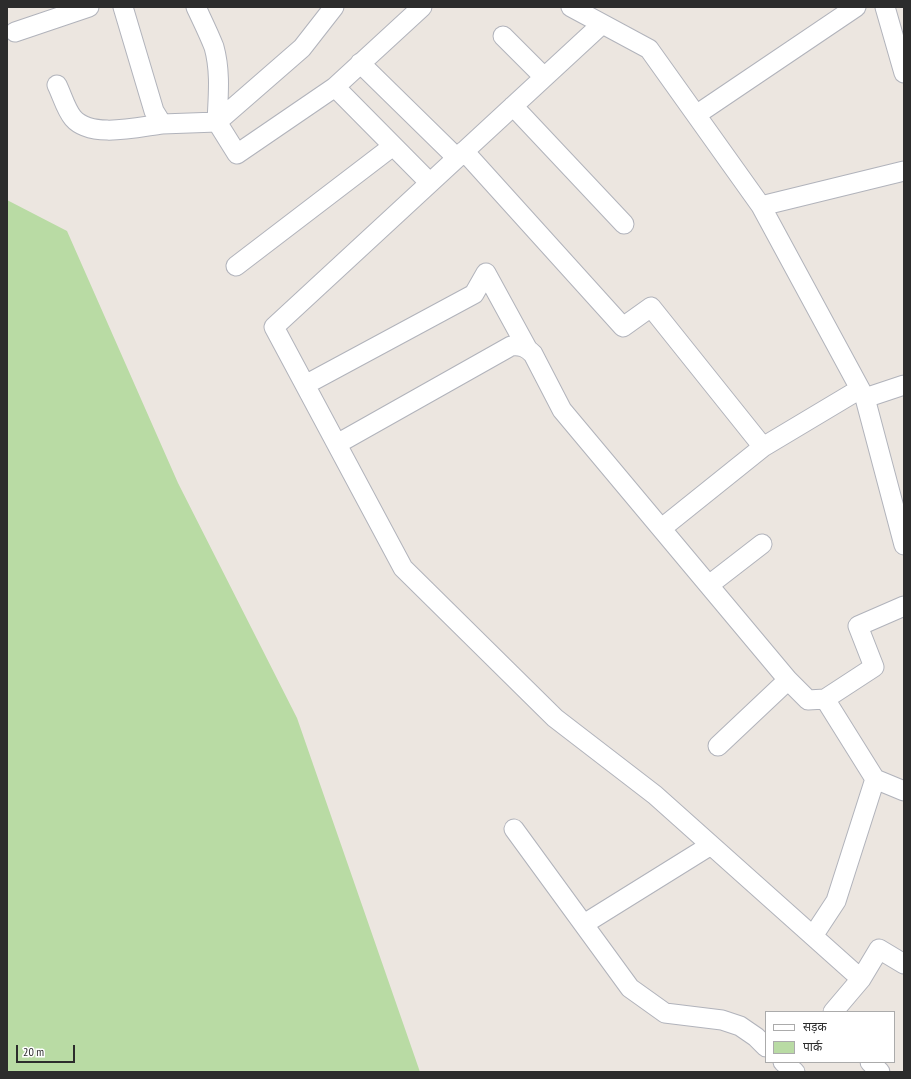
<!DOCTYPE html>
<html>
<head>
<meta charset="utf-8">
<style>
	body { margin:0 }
	#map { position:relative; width:911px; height:1079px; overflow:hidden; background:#ece6e0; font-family:"PT Sans Narrow","Noto Sans Devanagari",sans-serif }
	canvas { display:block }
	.frame { position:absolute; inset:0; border:8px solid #2c2c2c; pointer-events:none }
	.legend { position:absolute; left:765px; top:1011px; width:130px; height:52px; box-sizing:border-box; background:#fff; border:1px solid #ababab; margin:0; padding:5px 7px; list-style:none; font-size:12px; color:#2c2c2c }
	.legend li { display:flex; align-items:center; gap:8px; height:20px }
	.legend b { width:20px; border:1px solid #ababab }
	.scale { position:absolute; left:16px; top:1045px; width:59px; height:18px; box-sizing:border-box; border:2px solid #2c2c2c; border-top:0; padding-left:5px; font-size:12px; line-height:14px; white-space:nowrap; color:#2c2c2c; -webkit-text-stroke:3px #fff; paint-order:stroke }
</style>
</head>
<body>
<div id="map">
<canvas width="911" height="1079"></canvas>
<div class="frame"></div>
<ul class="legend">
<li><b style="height:5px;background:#fff"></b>सड़क</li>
<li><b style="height:11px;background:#b9dba4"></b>पार्क</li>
</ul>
<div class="scale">20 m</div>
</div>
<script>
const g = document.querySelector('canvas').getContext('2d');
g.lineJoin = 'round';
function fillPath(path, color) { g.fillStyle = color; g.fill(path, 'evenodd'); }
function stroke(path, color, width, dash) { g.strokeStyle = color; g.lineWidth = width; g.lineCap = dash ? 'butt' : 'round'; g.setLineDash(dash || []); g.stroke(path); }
fillPath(new Path2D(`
	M7,200L67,231L178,483L297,718L420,1072H7Z`), '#b9dba4');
const minor = new Path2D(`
	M123,7L154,111L162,124L217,122C218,98 221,72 214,47C209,34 202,20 196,7
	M334,7L302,48L217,122L237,154L335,87L422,7
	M571,7L649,49L761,206
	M885,7L904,73
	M602,24L274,327L403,568L555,718L655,795L861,979
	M15,32L89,7
	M503,36L544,77
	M360,63L457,158
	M57,85C62,95 66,110 73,118C91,139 138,127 162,124
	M335,87L430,183
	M513,106L624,224
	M696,115L856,7
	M464,151L623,327L651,307L763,447L860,389
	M236,266L393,146
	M305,385L474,294L486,273L527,348
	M904,385L865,398L904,545
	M865,398L761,206L904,171
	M337,444L511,346C521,345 526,347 533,354L562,410L788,680L808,700L825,699
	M662,528L763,447
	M709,585L762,544
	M904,606L858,626L874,667L825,699L875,779L904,791
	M718,746L788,680
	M514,829L630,988L665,1013L722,1020L740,1026L756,1037L766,1047
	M584,924L711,845
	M813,936L836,901L875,779
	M833,1012L861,979L879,949L904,964
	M783,1062L795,1072
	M870,1062L880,1072`);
stroke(minor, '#b1b3bb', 21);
stroke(minor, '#fff', 19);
</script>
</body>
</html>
